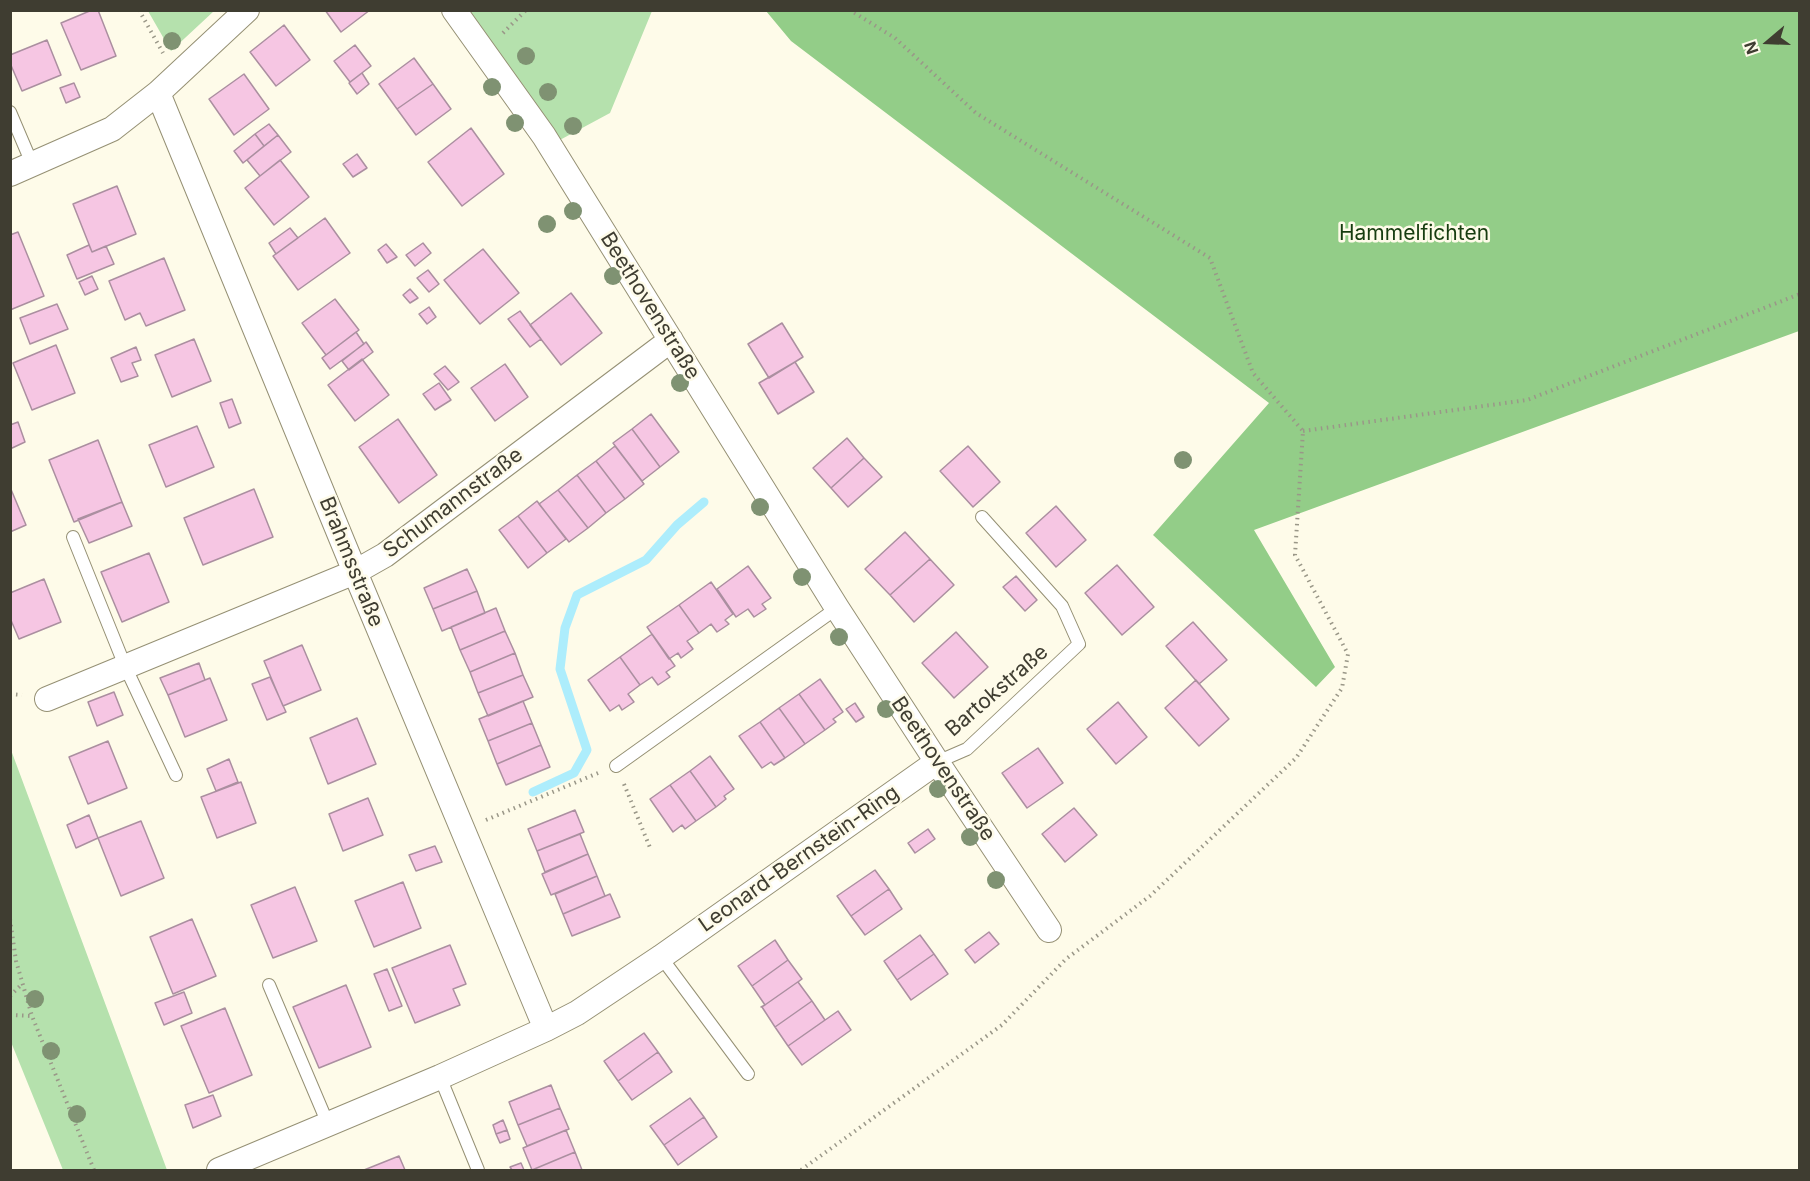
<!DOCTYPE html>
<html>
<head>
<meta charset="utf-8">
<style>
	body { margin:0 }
	#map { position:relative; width:1810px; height:1181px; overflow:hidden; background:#fefbe9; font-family:Inter,sans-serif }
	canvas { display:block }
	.frame { position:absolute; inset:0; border:12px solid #3f3d31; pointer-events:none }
	.north { position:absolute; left:1738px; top:12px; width:60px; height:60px; -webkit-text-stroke:4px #fefbe9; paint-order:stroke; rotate:251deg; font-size:16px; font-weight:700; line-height:24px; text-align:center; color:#3f3d31 }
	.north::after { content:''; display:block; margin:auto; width:21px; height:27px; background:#3f3d31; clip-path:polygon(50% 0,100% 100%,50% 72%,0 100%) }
</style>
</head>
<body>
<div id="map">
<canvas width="1810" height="1181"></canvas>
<div class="frame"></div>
<div class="north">N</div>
</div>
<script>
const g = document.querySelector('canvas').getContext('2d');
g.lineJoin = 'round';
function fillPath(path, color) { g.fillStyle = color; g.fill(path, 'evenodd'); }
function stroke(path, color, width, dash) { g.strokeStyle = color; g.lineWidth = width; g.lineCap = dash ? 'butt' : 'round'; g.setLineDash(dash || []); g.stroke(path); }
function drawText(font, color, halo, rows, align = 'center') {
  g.font = font + ' Inter,sans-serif'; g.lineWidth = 5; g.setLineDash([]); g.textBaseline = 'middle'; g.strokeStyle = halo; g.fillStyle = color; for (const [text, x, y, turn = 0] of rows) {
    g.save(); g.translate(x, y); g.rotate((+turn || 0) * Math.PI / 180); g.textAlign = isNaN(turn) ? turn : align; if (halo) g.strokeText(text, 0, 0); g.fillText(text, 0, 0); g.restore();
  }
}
fillPath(new Path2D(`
	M148,11H214L171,51Z
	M467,11H652L610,113L558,141Z
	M11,750L167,1170H63L11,1042Z`), '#b5e1ad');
fillPath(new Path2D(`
	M766,11H1799V331L1254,530L1335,667L1316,687L1153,535L1269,403L791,41Z`), '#93cd88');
stroke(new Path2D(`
	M533,792L574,773L587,750L560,669L565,628L577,595L646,560L677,525L704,502`), '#adedfc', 9);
const building = new Path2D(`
	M92,10H98L116,56L81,70L61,23Z
	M325,10H370L341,32Z
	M284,25L310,60L276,86L250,52Z
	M47,40L61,75L22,91L10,63V55Z
	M355,45L371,66L350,82L334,61Z
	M414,58L433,84L397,109L379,84Z
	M362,73L369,84L357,94L349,83Z
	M244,74L269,109L234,135L209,99Z
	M74,83L80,97L66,103L60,88Z
	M433,84L451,109L416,135L397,109Z
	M269,124L278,135L264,146L255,134Z
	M471,128L504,174L462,206L428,162Z
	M255,134L264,146L243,163L234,151Z
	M278,135L291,152L260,176L247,160Z
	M357,154L367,168L353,177L343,164Z
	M280,160L309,197L274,225L245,188Z
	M117,186L136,234L92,252L73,204Z
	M325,218L350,253L298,290L273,256Z
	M290,228L298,238L276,254L269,243Z
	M18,232L44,296L10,310V235Z
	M423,243L431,253L415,266L406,255Z
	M386,244L397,257L387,263L378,250Z
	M89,245L92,252L106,246L114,264L77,279L67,255Z
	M483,249L519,293L480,324L444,280Z
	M164,258L185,310L146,326L140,313L125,320L109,281Z
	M428,270L439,284L429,292L417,278Z
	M92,276L98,289L85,295L79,282Z
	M410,289L418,298L410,303L403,295Z
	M571,293L602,333L561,365L530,325Z
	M335,299L359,330L326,355L302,323Z
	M57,304L68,329L30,344L20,318Z
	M429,307L436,317L427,324L419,314Z
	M520,311L541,339L530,347L508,319Z
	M782,323L803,357L769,378L748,344Z
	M356,332L364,344L330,369L322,358Z
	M194,339L211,381L172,397L155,355Z
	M366,342L373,352L349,370L342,361Z
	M56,345L75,393L32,410L13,363Z
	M136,347L141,360L132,363L138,376L121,382L111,358Z
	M362,359L389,395L355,421L328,385Z
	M795,362L814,392L778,414L759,383Z
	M505,364L528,397L495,421L471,388Z
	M445,366L459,382L448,390L434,374Z
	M439,383L451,400L435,410L423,394Z
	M232,399L241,423L229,428L220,403Z
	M651,414L679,452L660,467L632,429Z
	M398,419L437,475L399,503L359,447Z
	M18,422L25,442L10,449V425Z
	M197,426L214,467L166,487L149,445Z
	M632,429L660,467L642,481L613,443Z
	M847,438L864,458L831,488L813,468Z
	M98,440L122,502L74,522L49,460Z
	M615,446L644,484L625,499L596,461Z
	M968,446L1000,482L973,507L940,471Z
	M864,458L882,477L848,507L831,488Z
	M596,461L625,499L606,513L577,475Z
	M577,475L606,513L588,528L558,490Z
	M10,487L26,525L10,532Z
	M254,489L273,537L203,565L184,518Z
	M558,490L588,528L569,542L539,504Z
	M537,501L566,539L547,553L518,516Z
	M122,502L132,526L89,543L78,519Z
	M1056,506L1086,540L1056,567L1026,533Z
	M518,516L547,553L528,568L499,530Z
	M905,532L930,559L890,595L865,569Z
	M149,553L169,602L122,622L101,572Z
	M930,559L954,585L914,622L890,595Z
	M1117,565L1154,607L1122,635L1085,593Z
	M748,566L771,598L762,604L766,609L754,617L748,609L736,617L717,589Z
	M467,569L477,591L433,609L424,588Z
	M1016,576L1037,600L1025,611L1003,587Z
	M44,579L61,622L19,639L10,618V593Z
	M711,582L733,614L725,620L729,624L717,632L711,624L699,633L679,605Z
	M477,591L485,613L442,631L433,609Z
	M679,605L699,633L687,641L693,649L681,658L678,653L669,659L647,627Z
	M496,608L505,631L460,650L451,627Z
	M1193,622L1227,660L1199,684L1166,646Z
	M505,631L515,653L470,672L460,650Z
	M956,632L988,667L954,698L922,663Z
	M652,634L675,666L666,672L670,677L658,685L652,677L640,685L620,657Z
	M302,645L321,690L283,706L264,661Z
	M515,653L523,675L478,693L470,672Z
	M620,657L640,685L628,694L634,702L622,710L619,705L610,711L588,680Z
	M199,663L205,680L168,695L160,678Z
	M523,675L533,697L488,716L478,693Z
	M270,677L286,712L267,720L252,684Z
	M210,678L227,720L185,737L168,695Z
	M820,679L843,712L833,719L836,722L825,730L799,694Z
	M1196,680L1229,719L1199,746L1165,708Z
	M114,692L123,715L97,726L88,702Z
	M799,694L825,730L805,744L779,708Z
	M523,701L532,723L488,741L479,719Z
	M1118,702L1147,737L1116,764L1087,729Z
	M855,703L864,717L856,722L846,709Z
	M779,708L805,744L785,758L760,722Z
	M357,718L376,764L328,784L310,738Z
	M760,722L785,758L774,765L771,762L762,768L739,736Z
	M532,723L541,745L497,764L488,741Z
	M108,741L127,788L88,804L69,757Z
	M541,745L550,767L506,785L497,764Z
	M1038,748L1063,783L1027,808L1002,773Z
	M710,756L734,789L724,796L726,799L716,807L690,771Z
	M229,759L238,782L216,791L207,769Z
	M690,771L716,807L696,821L670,785Z
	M241,782L256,823L217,838L201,797Z
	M670,785L696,821L685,829L682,825L673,832L650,799Z
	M368,798L383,835L343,851L329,814Z
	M1074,808L1097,835L1065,862L1042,834Z
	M575,810L584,832L537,851L528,829Z
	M89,815L98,838L76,848L67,825Z
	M141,821L164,878L121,896L98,838Z
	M928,829L935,839L915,853L908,843Z
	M580,834L588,854L545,872L537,851Z
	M435,846L442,862L416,871L409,855Z
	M588,854L597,876L551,895L542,874Z
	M875,870L889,889L851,916L837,896Z
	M597,876L605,896L563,914L555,894Z
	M403,882L421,928L374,947L355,901Z
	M295,887L317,941L273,958L251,905Z
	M889,889L902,909L865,935L851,916Z
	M610,894L620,917L572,936L563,914Z
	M192,919L216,976L173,994L150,937Z
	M989,932L999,944L975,963L965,950Z
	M920,935L934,954L897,980L884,961Z
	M775,940L788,960L752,986L738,966Z
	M450,945L466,984L453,989L460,1005L415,1023L392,968Z
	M934,954L948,974L911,1000L897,980Z
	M788,960L802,979L762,1007H761L765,1005L752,986Z
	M387,969L402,1006L389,1011L374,974Z
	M802,979L798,982L812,1001L775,1027L762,1007Z
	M346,985L371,1047L319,1068L293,1007Z
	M184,992L192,1013L164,1025L155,1003Z
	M812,1001L825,1020L788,1046L775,1027Z
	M225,1008L252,1075L209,1093L181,1026Z
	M838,1011L851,1030L802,1065L788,1046Z
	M644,1033L658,1052L618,1081L604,1061Z
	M658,1052L672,1072L632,1100L618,1081Z
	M551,1085L560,1108L518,1125L509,1102Z
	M213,1095L221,1116L193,1128L185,1105Z
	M690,1098L704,1117L664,1145L650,1126Z
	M560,1108L569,1129L527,1146L518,1125Z
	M704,1117L717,1137L678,1165L664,1145Z
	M503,1120L507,1130L496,1134L493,1125Z
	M507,1130L510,1139L500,1143L496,1134Z
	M566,1130L575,1152L532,1170L523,1148Z
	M575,1152L582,1170H532Z
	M399,1156L405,1170H364Z
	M521,1163L524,1170H512L510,1167Z`);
fillPath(building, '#f6c6e3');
stroke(building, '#ab8fa0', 1.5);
const service = new Path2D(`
	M10,112L33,166
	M73,537L125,666L176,775
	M937,762L967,749L1079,644L1062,606L982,517
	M616,766L837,608
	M661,957L748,1074
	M269,985L328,1124
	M440,1077L478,1170`);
const minor = new Path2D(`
	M454,10L544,136L837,608L937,762L1049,930
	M158,93L355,572L546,1029
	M10,174L112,129L158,93L247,10
	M47,699L355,572L385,555L671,340
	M219,1170L440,1077L546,1029L577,1013L661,957L937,762`);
stroke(service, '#959074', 14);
stroke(minor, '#959074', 26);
stroke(new Path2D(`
	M139,10L163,53
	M503,33L526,10
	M1303,431L1527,400L1800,294
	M10,694L22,695
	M624,784L651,850
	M486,820L598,773
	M10,919L16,961L32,1016L94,1170
	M10,996L22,984
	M10,1015L32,1016
	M801,1170L1002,1025L1066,959L1150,896L1296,758L1342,688L1348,654L1295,555L1303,431L1253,373L1210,258L976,113L895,38L850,10`), '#9a9788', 4, [1.5, 4.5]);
stroke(service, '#fff', 12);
stroke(minor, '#fff', 24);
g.fillStyle = '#7f9272';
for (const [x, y] of [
	[172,41],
	[526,56],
	[492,87],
	[548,92],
	[515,123],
	[573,126],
	[573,211],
	[547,224],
	[613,276],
	[680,383],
	[1183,460],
	[760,507],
	[802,577],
	[839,637],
	[886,709],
	[938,789],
	[970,837],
	[996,880],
	[35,999],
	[51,1051],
	[77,1114]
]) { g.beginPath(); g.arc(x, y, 9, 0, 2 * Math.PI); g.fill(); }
drawText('21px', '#173d10', '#fefbe9', [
	["Hammelfichten",1414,234]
]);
drawText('21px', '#3f3d31', '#fefbe9', [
	["Beethovenstraße",650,306,58],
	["Schumannstraße",453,503,-37],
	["Brahmsstraße",351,562,68],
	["Bartokstraße",997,691,-41],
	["Beethovenstraße",943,769,56],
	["Leonard-Bernstein-Ring",799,859,-35]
]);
</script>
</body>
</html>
